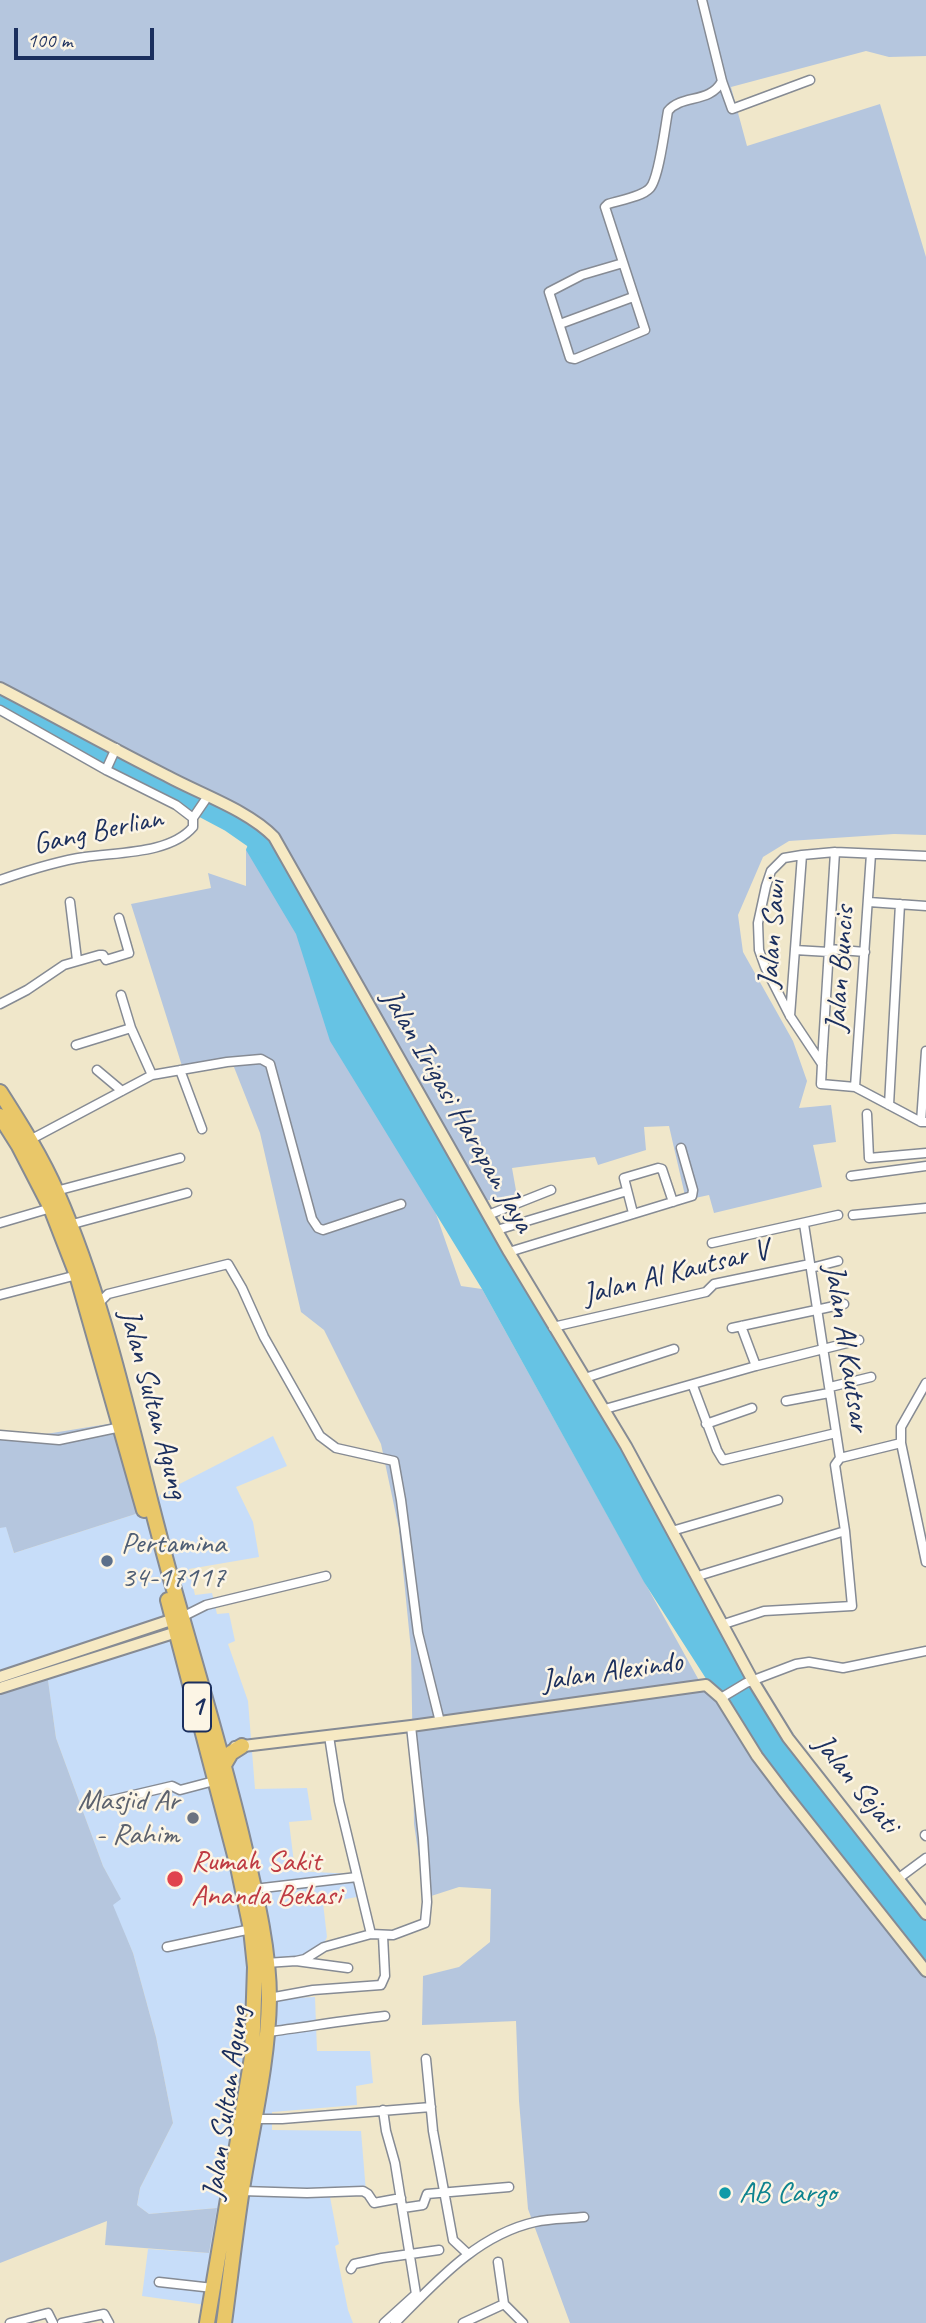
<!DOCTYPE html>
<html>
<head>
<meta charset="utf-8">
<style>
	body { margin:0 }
	#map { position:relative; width:926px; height:2323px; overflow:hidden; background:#f0e7ca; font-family:Caveat,sans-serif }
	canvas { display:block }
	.scale { position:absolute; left:14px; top:28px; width:140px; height:32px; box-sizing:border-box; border:4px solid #1b2f5e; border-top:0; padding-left:9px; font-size:21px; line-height:24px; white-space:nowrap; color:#1b2f5e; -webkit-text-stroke:5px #fcf5e5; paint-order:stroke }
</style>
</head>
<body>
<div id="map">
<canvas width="926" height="2323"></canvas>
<div class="scale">100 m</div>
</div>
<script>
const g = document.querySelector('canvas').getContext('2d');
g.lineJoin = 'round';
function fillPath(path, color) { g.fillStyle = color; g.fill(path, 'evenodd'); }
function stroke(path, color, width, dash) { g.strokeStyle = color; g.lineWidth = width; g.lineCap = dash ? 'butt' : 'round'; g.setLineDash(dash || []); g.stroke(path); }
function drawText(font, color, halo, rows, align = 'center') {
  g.font = font + ' Caveat,sans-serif'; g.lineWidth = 5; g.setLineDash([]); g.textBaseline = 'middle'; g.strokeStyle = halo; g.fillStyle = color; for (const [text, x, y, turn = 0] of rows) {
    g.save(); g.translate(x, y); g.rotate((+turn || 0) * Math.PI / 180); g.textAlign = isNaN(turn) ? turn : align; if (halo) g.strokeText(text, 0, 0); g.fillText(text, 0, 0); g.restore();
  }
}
fillPath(new Path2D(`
	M273,1436L287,1466L236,1487L253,1522L259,1557L189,1569L195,1595L212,1593L217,1614L229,1613L235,1641L228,1644L248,1701L255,1789L307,1788L312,1820L289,1822L295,1871L354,1874L357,1897L323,1903L327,1937L317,1958L267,1963L269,1999L315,1997L317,2051H370L373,2083L356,2086L357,2105L272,2112V2130L361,2131L366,2192L330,2197L339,2244L335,2246L348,2310L353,2323H205L206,2305L142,2296L148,2249L209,2253L216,2208L149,2214L137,2205L140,2188L173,2123L156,2037L133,1953L112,1905L120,1898L103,1866L56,1738L45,1660L0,1674V1528L6,1526L14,1553L148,1510L162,1493Z`), '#c7ddf9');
fillPath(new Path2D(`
	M0,0H926V56L889,57L866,51L731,87L747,146L880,104L926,257V835L894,834L789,841L763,857L738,915L743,952L793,1041L807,1081L799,1108L831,1105L836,1142L813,1145L822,1187L714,1213L709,1195L686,1200L669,1126L644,1127L646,1150L598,1165L595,1157L512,1168L517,1196L434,1208L461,1286L482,1289L701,1684L706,1685L926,1972V2323H570L528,2209L519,2101L516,2021L422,2025L423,1976L459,1967L490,1942L491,1889L459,1887L425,1898L414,1824L411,1650L399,1529L381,1444L324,1330L301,1312L260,1133L230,1057L182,1066L131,904L211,888L208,873L246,886V850L256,823L0,688Z
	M120,1422L148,1510L14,1553L6,1527L0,1528V1432L46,1434Z
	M45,1659L56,1738L103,1866L121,1899L113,1905L133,1953L156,2037L173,2123L140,2188L137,2205L149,2214L217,2208L209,2253L105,2245L107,2221L0,2263V1674Z`), '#b5c6de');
fillPath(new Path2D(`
	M256,823L270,834L788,1738L926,1913V1971L712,1688L644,1582L482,1289L330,1041L296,934L246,850Z`), '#66c3e4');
stroke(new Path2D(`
	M0,701L230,823L253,839L268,854`), '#66c3e4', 18);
const street = new Path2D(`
	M702,0L722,81L732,109L810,80
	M623,263L582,275L549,292L570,358L575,359L645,330L605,207L608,204C620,200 642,197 650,188C659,178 665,127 668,111C682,94 710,104 722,81
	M560,324L633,297
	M0,710L106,770L176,805L193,818
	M106,770L116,748
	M193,818L208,796
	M926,856L835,852L802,855L784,858L771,871L766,886L758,923L759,950L765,967L790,1016L822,1064L821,1084L855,1087L921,1122H926
	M0,880C26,871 57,861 85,857C118,852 170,854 193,827V818
	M70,902L77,960
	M869,902L926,906
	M829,949L865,952
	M795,950L829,952
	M121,995L131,1028L152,1075
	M0,1004L27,990L64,965L99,955H103L106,960L129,953L119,918
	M790,1016L802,855
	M76,1045L131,1028
	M822,1062L835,852
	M97,1070L122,1091
	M180,1070L202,1129
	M855,1087L871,854
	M889,1105L900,904
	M867,1114L869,1158L926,1153
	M921,1122L926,1051
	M26,1142L152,1075L227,1062L261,1059L270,1064L312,1219L318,1228L323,1230L401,1204
	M851,1176L926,1166
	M56,1191L180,1158
	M633,1213L624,1178L658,1168L662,1169L673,1202
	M488,1215L551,1190
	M853,1215L926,1208
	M0,1223L51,1208
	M804,1224C816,1302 828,1380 840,1458L901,1443
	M69,1225L187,1193
	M497,1230L627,1191
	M712,1243L838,1215
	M509,1252L692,1196L693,1190L681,1148
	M811,1268L838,1261
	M0,1295L77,1275
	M98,1304L108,1294L228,1264L242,1288L264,1337L320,1436L336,1448L394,1461L401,1500L418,1633L440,1722
	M741,1326L756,1366
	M553,1327L706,1292L714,1284L810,1264
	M732,1328L844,1304
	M585,1378L674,1349
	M926,1383L901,1427V1443L926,1562
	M693,1386L717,1450L723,1460L836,1433
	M830,1387L871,1377
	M786,1401L829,1393
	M605,1409L756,1366L859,1340
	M706,1424L752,1408
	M0,1435L59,1440L121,1427
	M672,1531L778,1500
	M698,1576L845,1531L835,1465L840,1458
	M182,1617L206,1605L326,1576
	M724,1624L764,1611L852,1606L845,1531
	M721,1698L746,1683L796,1664L809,1662L843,1668L926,1651
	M329,1736L339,1801L371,1934
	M91,1805L172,1786L180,1790L218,1780
	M925,1835L926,1836
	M899,1878L926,1858
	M254,1889L357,1877
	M167,1947L251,1929
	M296,1961L305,1959L324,1947L371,1934L393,1935L425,1923L427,1902L423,1838L411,1726
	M266,1963L296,1961L348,1968
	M269,1998L313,1990L381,1985L385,1976L383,1936
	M267,2032C307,2027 345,2020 385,2016
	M426,2059L433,2131L453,2240L468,2254
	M383,2110L386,2131L395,2163L416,2294L384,2323
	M255,2119H282L431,2107
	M242,2191L307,2193L363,2191L368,2194L374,2203L401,2198
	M403,2208L423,2205L427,2194L509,2187
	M498,2262L504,2304L523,2323
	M351,2269L354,2264L382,2258L439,2250
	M159,2282L213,2288
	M10,2323L48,2313L53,2323
	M62,2323L104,2314L109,2323
	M395,2323C436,2282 477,2235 535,2222C551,2218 567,2219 584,2217
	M463,2323L504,2304`);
const secondary = new Path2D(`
	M0,688C56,717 111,748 167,776C200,794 248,810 274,837L509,1252L626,1446L753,1681L788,1738L926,1914
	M0,1677L180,1617
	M0,1688L183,1630
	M235,1747L411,1726L706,1685L721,1698L757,1756L785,1793L926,1971`);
const highway = new Path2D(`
	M0,1092C21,1125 42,1158 57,1193C113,1321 136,1459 175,1593C198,1675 223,1757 243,1841C255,1892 269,1946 269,1999C268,2063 252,2126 242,2189C235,2234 230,2279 224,2323
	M0,1116L19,1146L51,1208L77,1275L144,1510
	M168,1600L238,1867L251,1929L255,1967L252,2057L207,2323
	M224,1765L231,1753L242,1746`);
stroke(street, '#868b94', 11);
stroke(secondary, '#868b94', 14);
stroke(highway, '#868b94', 18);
stroke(street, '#fff', 8);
stroke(secondary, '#f6e9c3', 10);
stroke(highway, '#e9c769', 14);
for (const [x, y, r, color] of [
	[107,1561,7,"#5c6f8a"],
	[193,1818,7,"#6b7280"],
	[175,1879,9,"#e0444e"],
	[725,2193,7,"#0f9aa8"]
]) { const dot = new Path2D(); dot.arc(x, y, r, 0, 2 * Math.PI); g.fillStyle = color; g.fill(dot); stroke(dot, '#fcf5e5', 2.5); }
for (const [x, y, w] of [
	[197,1707,28]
]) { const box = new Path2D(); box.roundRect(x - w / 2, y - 24.5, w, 49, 5); g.fillStyle = '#fcf5e5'; g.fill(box); stroke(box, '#1b2f5e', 2); }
drawText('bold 28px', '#1b2f5e', null, [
	["1",197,1707]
]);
drawText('30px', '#1b2f5e', '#fcf5e5', [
	["Gang Berlian",98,832,-12],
	["Jalan Sawi",773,934,-86],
	["Jalan Buncis",841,969,-86],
	["Jalan Irigasi Harapan Jaya",457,1111,60],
	["Jalan Al Kautsar V",676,1273,-14],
	["Jalan Al Kautsar",846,1348,81],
	["Jalan Sultan Agung",153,1404,75],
	["Jalan Alexindo",612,1672,-8],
	["Jalan Sejati",856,1784,51],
	["Jalan Sultan Agung",227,2103,-82]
]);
drawText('30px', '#4e5e75', '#fcf5e5', [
	["Pertamina",121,1544],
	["34-17117",121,1578]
], 'left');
drawText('30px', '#5b616d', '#fcf5e5', [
	["Masjid Ar",179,1801],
	["- Rahim",179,1835]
], 'right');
drawText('30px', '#be3a42', '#fcf5e5', [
	["Rumah Sakit",191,1862],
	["Ananda Bekasi",191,1896]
], 'left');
drawText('30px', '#0d838f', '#fcf5e5', [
	["AB Cargo",739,2193]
], 'left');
</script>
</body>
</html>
